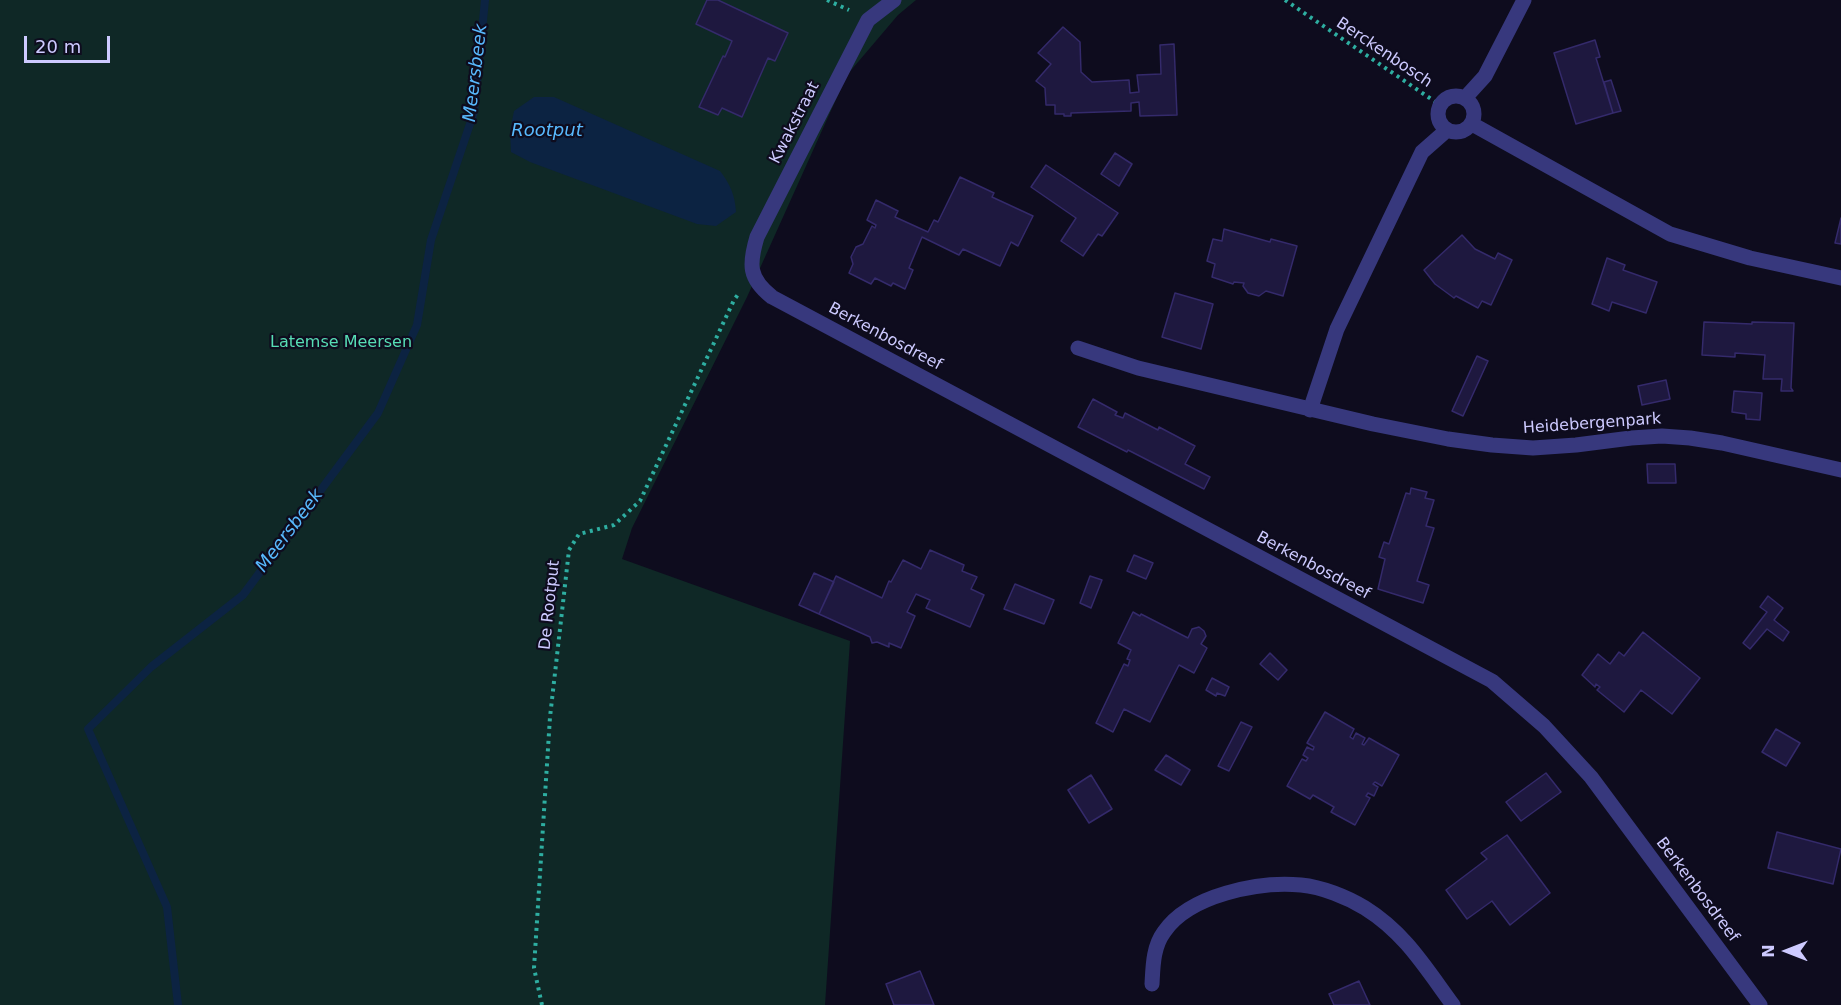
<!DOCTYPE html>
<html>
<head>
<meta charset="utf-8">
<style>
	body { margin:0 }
	#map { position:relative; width:1841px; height:1005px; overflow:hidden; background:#0e0c1e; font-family:"DejaVu Sans",sans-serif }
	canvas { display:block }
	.north { position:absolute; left:1757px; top:921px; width:60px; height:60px; -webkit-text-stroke:4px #0e0c1e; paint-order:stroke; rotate:270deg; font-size:16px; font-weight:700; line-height:24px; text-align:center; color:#cdcaff }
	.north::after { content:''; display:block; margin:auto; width:21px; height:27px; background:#cdcaff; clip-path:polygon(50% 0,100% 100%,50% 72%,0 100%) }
	.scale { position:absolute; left:24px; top:36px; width:86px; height:27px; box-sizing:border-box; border:3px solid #cdcaff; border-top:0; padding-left:8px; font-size:18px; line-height:21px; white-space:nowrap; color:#cdcaff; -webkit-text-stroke:4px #0e0c1e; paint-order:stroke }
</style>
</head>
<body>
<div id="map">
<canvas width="1841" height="1005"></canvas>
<div class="north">N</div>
<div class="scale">20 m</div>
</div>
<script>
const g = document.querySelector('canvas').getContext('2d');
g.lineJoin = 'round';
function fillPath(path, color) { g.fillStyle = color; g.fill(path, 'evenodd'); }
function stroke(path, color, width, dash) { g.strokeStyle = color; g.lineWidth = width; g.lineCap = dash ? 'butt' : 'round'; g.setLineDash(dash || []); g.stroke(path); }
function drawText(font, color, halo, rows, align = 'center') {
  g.font = font + ' "DejaVu Sans",sans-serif'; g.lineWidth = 4.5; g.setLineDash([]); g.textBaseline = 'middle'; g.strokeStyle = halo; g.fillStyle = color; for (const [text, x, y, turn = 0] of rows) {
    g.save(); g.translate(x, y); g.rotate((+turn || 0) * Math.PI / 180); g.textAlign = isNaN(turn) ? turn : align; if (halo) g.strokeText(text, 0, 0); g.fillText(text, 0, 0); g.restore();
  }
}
fillPath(new Path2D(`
	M0,0H916L898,15L847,75L747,297L632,528L622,559L850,641L825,1005H0Z`), '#0f2826');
fillPath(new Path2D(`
	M534,97H554L720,171C730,184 735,195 736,212L716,226L697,224L530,162L511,152L510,131L514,111Z`), '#0c2342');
stroke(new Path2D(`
	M178,1005L167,907L88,729L151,667L243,595L378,413L417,325L431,240L474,112L485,0`), '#0c2342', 8);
const building = new Path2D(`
	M707,0H718L788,33L775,61L768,58L742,117L722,108L718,115L699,107L723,56L725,57L732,41L696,24Z
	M1063,27L1080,42L1081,72L1092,82L1129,80L1130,93L1139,92L1137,75L1161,74L1160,45L1174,44L1177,115L1140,116L1139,102L1131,103V111L1071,113V116H1064V114H1055V105H1046L1045,88L1036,81L1051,64L1038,53Z
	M1595,40L1600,57L1596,58L1613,113L1576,124L1554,53Z
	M1611,80L1621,111L1613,113L1604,82Z
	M1115,153L1132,164L1119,186L1101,174Z
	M1046,165L1118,213L1102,236L1098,234L1083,256L1061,241L1076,218L1031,187Z
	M960,177L994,193L992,197L1033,216L1018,246L1011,242L1000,266L963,249L959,255L922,237L909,268L913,270L905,289L893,283L891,286L875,278L871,284L849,273L853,264L851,257L856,247L863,244L872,226L875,228L876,225L867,220L876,200L898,211L895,217L928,232L934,220L938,222Z
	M1841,218V244L1835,243Z
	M1224,229L1270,242L1271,239L1297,246L1283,296L1266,291L1259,296L1248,293L1243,286L1244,283L1234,282L1233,284L1212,277L1215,264L1207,261L1213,239L1222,241Z
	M1462,235L1475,249L1495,259L1498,253L1512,260L1491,305L1482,301L1478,308L1456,296L1454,298L1435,284L1424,270Z
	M1607,258L1625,265L1623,270L1657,282L1646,313L1612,302L1609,311L1592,304Z
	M1175,293L1213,304L1201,349L1162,337Z
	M1704,322L1752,324V322L1794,323L1791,388L1793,391H1781L1782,379H1763L1765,355L1735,353V357L1702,355Z
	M1477,356L1488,361L1463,416L1452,411Z
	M1666,380L1670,399L1642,405L1638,386Z
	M1734,391L1762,393L1760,420L1746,419V414L1732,412Z
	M1093,399L1117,412L1115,415L1123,418L1125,413L1158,430L1159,427L1195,446L1185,464L1210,477L1204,489L1128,450L1127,452L1078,427Z
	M1647,464H1675L1676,483H1648Z
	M1411,488L1427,492L1425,498L1434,500L1426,526L1434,528L1417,581L1429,585L1423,603L1378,589L1385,559L1379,557L1384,542L1389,544L1406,493L1410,494Z
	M930,550L964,565L962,571L977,577L971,589L984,595L970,627L926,608L930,600L916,594L907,612L915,616L901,648L889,643V647L877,642L872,643L870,637L819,614L836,576L882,598L889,581L891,582L903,560L921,569Z
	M1134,555L1153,563L1146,579L1127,571Z
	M814,573L834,582L819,614L799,605Z
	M1090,576L1102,580L1091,608L1080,603Z
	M1015,584L1054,600L1044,624L1004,609Z
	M1768,596L1783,608L1774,620L1789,632L1783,641L1767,629L1750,649L1743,643L1767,612L1760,607Z
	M1133,612L1140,616L1141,614L1188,638L1192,629L1199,627L1204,631L1206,636L1201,644L1207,648L1194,673L1179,665L1150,722L1124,709L1113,732L1096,723L1124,664L1128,666L1130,660L1127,659L1131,650L1118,643Z
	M1643,632L1700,678L1672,714L1641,690L1624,712L1597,690L1600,687L1596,684L1595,687L1582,675L1598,654L1610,664L1619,652L1624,656Z
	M1270,653L1287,670L1278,680L1260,664Z
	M1212,678L1229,687L1225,696L1217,693L1216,696L1206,690Z
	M1325,712L1354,729L1350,737L1353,739L1356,733L1365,738L1362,744L1364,745L1369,738L1399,755L1382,786L1375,782L1373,784L1378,787L1374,796L1368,793L1366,796L1370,798L1355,825L1331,812L1334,807L1313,795L1310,799L1287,786L1302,759L1306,761L1308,758L1303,755L1307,747L1313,750L1314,747L1307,743Z
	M1241,722L1252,727L1229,771L1218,766Z
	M1776,729L1800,743L1786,766L1762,752Z
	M1166,755L1190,770L1181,785L1155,770Z
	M1546,773L1561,792L1521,821L1506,802Z
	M1091,775L1112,809L1089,823L1068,790Z
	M1777,832L1841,849L1833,884L1768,868Z
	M1507,835L1550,893L1510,925L1492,901L1467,919L1446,890L1487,859L1481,853Z
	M920,971L934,1005H894L886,984Z
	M1359,981L1370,1005H1334L1329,994Z`);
fillPath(building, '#1e183f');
stroke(building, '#342a6b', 1.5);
stroke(new Path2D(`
	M827,0L849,10
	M1285,0L1440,105
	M542,1005L534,968L550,717L569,550L579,534L614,525L640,501L734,300L739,293`), '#2eaea1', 4, [3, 4.5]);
stroke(new Path2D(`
	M894,0L868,20L757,237C749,264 748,278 772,297L1492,681L1544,726L1591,777L1760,1005
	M1438 114a18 18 0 1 1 36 0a18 18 0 1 1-36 0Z
	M1465,98L1485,76L1524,0
	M1472,124L1670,234L1750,258L1841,278
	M1078,348L1138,368L1373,424L1448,439L1492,445L1533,448L1576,445L1631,438L1662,436L1690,438L1722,443L1841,470
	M1310,410L1337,329L1422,152L1447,130
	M1152,984C1153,966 1153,947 1164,932C1189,895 1259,881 1301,885C1322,887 1347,897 1365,908C1405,933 1425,967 1453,1005`), '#37387d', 15);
drawText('16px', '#cdcaff', '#0e0c1e', [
	["Berckenbosch",1384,53,34],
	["Kwakstraat",795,123,-63],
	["Berkenbosdreef",885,337,28],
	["Heidebergenpark",1592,424,-4],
	["Berkenbosdreef",1313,566,28],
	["De Rootput",550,605,-84],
	["Berkenbosdreef",1697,890,53]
]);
drawText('16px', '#57ddb5', '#0e0c1e', [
	["Latemse Meersen",341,343]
]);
drawText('italic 18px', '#58b9fe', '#0e0c1e', [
	["Meersbeek",476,73,-83],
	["Rootput",547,131],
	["Meersbeek",290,531,-53]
]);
</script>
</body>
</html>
